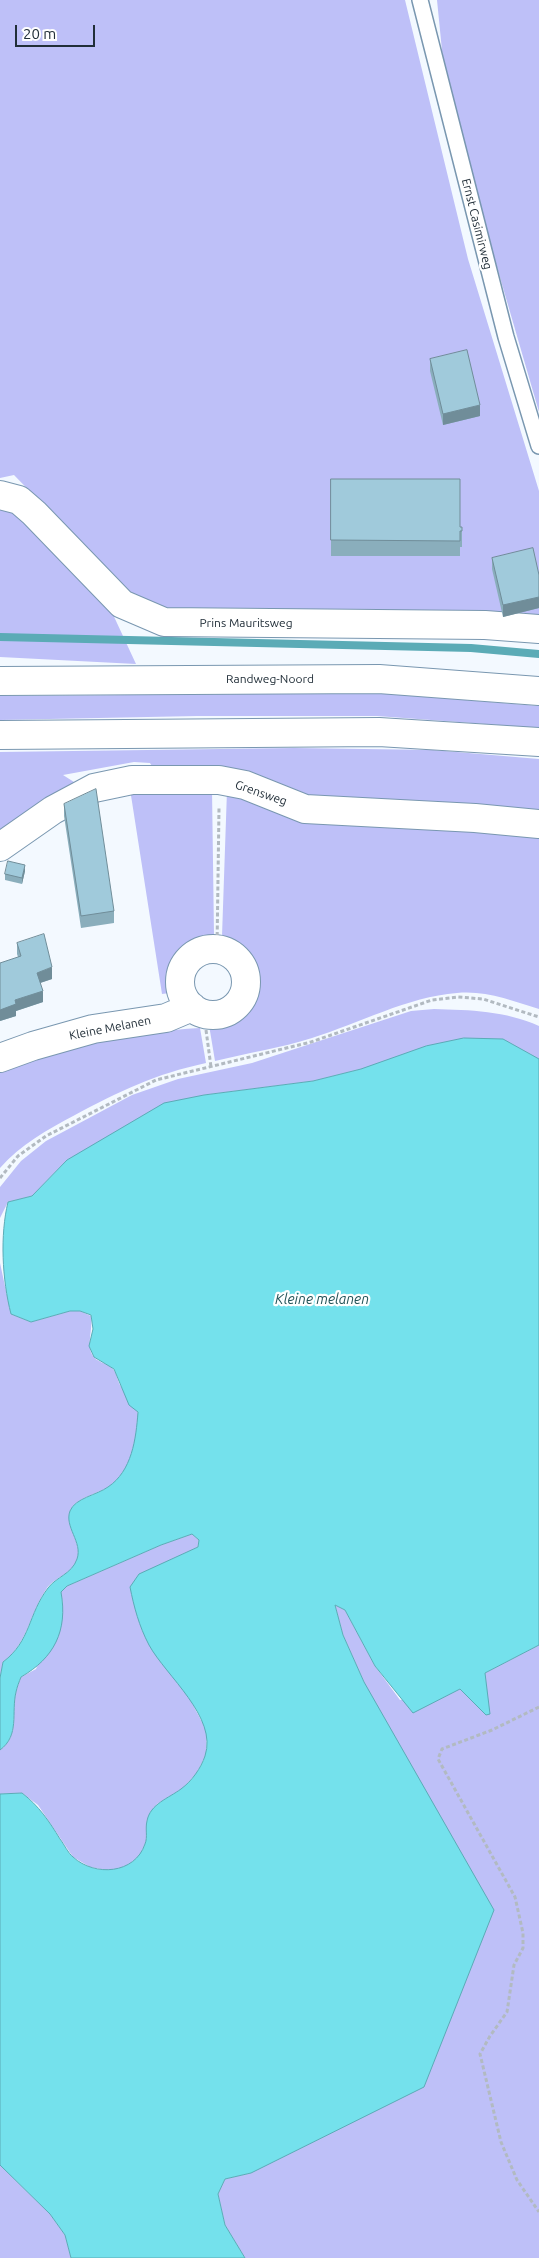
<!DOCTYPE html>
<html>
<head>
<meta charset="utf-8">
<style>
	body { margin:0 }
	#map { position:relative; width:539px; height:2258px; overflow:hidden; background:#f3f9ff; font-family:Ubuntu,sans-serif }
	canvas { display:block }
	.scale { position:absolute; left:15px; top:25px; width:80px; height:22px; box-sizing:border-box; border:2px solid #212e38; border-top:0; padding-left:6px; font-size:15px; line-height:18px; white-space:nowrap; color:#212e38; -webkit-text-stroke:4px #fff; paint-order:stroke }
</style>
</head>
<body>
<div id="map">
<canvas width="539" height="2258"></canvas>
<div class="scale">20 m</div>
</div>
<script>
const g = document.querySelector('canvas').getContext('2d');
g.lineJoin = 'round';
function fillPath(path, color) { g.fillStyle = color; g.fill(path, 'evenodd'); }
function stroke(path, color, width, dash) { g.strokeStyle = color; g.lineWidth = width; g.lineCap = dash ? 'butt' : 'round'; g.setLineDash(dash || []); g.stroke(path); }
function drawText(font, color, halo, rows, align = 'center') {
  g.font = font + ' Ubuntu,sans-serif'; g.lineWidth = 4.5; g.setLineDash([]); g.textBaseline = 'middle'; g.strokeStyle = halo; g.fillStyle = color; for (const [text, x, y, turn = 0] of rows) {
    g.save(); g.translate(x, y); g.rotate((+turn || 0) * Math.PI / 180); g.textAlign = isNaN(turn) ? turn : align; if (halo) g.strokeText(text, 0, 0); g.fillText(text, 0, 0); g.restore();
  }
}
fillPath(new Path2D(`
	M0,0H405L468,259L539,491V620L171,611L128,592L14,475L0,478Z
	M437,0H539V412L446,91Z
	M0,507L22,517L110,608L136,664L0,657Z
	M380,693L539,706V728L377,716H197L0,720V696Z
	M294,748L433,750L539,759V815L329,804L155,771L150,763L134,762L63,775L74,782L71,791L0,835V752Z
	M130,789H212L214,935C178,940 169,960 170,993L162,994Z
	M227,790L539,832V1009C513,1001 485,990 457,993C407,997 360,1023 312,1038C281,1048 247,1053 215,1061L209,1025C218,1024 227,1023 235,1019C271,999 260,946 222,936Z
	M434,1009C470,1010 506,1011 539,1026V1059L361,1069L313,1081L204,1095L67,1160L32,1196L8,1202L0,1218V1187L21,1161L46,1141L132,1095L178,1079L252,1063L411,1011Z
	M200,1028L206,1063C155,1074 120,1091 75,1115C47,1130 21,1144 0,1168V1069C64,1045 132,1032 200,1028Z
	M0,1241V1263L11,1314L31,1322L70,1311H80L91,1316C93,1330 86,1345 93,1356C97,1362 106,1363 112,1368C117,1372 117,1380 120,1385C125,1393 137,1404 138,1414C140,1438 129,1475 107,1488C97,1493 80,1498 73,1506C60,1522 84,1541 77,1560C72,1574 55,1577 47,1588C29,1614 29,1642 3,1662L0,1678Z
	M192,1534L199,1540L198,1547L169,1561L194,1707L207,1731L206,1755L196,1774L182,1789L157,1804L147,1820L146,1842L140,1856L127,1866L111,1871L90,1867L73,1857L38,1805L22,1793L0,1794V1750C20,1735 11,1713 16,1692C17,1687 19,1682 21,1677L36,1669L63,1603L60,1593L67,1586L161,1545Z
	M335,1605L345,1610L375,1666L400,1700L460,1689L486,1715L485,1673L539,1645V2258H245L225,2225L218,2194L225,2179L251,2173L364,1682L343,1635Z
	M0,2165L50,2214L65,2235L71,2258H0Z`), '#bec0f8');
const water = new Path2D(`
	M464,1038L503,1039L539,1059V1645L485,1673L490,1714L486,1715L460,1689L413,1713L375,1666L345,1610L335,1605L343,1635L364,1682L494,1910L424,2087L251,2173L225,2179L218,2194L225,2225L245,2258H71L65,2235L50,2214L0,2165V1794L22,1793C39,1806 49,1821 60,1839C64,1844 68,1853 73,1857C95,1877 135,1874 145,1844C148,1837 145,1829 147,1821C150,1804 169,1798 181,1789C192,1781 201,1768 205,1756C218,1717 166,1676 149,1645C139,1626 134,1607 130,1587L139,1574L198,1547L199,1540L192,1534L161,1545L67,1586L61,1592C68,1631 54,1658 21,1677C19,1682 17,1687 16,1692C11,1713 20,1735 0,1750V1678L3,1662C31,1641 28,1614 48,1588C56,1577 72,1574 77,1559C83,1542 64,1527 70,1511C75,1498 97,1495 108,1487C132,1471 136,1439 138,1412L129,1405L114,1369L94,1357L89,1346L93,1329L91,1315L80,1311H70L31,1322L11,1314C2,1279 0,1235 8,1202L32,1196L67,1160L164,1103L204,1095L313,1081L361,1069L426,1046Z`);
fillPath(water, '#74e1ec');
stroke(water, '#5babb6', 1);
stroke(new Path2D(`
	M0,637L471,648L539,654`), '#5babb6', 8);
const lane = new Path2D(`
	M420,0L506,337L539,446`);
const street = new Path2D(`
	M0,495L19,500L34,513L122,604L164,622L485,625L539,629
	M0,847L53,810L94,788L132,780H219L245,785L305,809L475,818L539,824
	M180 982a33 33 0 1 1 66 0a33 33 0 1 1-66 0Z
	M0,1058L33,1046L93,1029L166,1018L192,1007`);
const primary = new Path2D(`
	M0,681L379,679L539,691
	M0,735L379,732L539,742`);
stroke(lane, '#7997b0', 18);
stroke(street, '#7997b0', 30);
stroke(primary, '#7997b0', 30);
stroke(new Path2D(`
	M217,949L219,808
	M206,1030L211,1067
	M0,1178L18,1156L46,1136L156,1080L311,1042L432,1000L458,997L483,999L539,1017
	M539,1707L492,1730L442,1749L438,1759L515,1897L523,1933V1948L514,1965L507,2012L490,2036L480,2054L501,2142L517,2180L539,2212`), '#b2bac1', 3, [4, 2.5]);
stroke(lane, '#fff', 15);
stroke(street, '#fff', 28);
stroke(primary, '#fff', 28);
fillPath(new Path2D(`
	M430,359L480,416L443,425L430,371Z
	M331,479L460,527H462V547H460V556H331Z
	M492,558L539,575V608L503,617L492,569Z
	M64,804L114,911V923L81,928L64,816Z
	M25,871L22,884L5,880V874Z
	M17,943L52,979L40,983L43,1002L16,1011V1016L0,1021L18,957L17,954Z`), '#8aaebc');
fillPath(new Path2D(`
	M480,405V416L443,425V414Z
	M539,597V608L503,617V605Z
	M25,865V871L22,884V878Z
	M52,967V979L37,984V973Z
	M43,991V1002L16,1011V1016L0,1021V1010L15,1000Z`), '#708d99');
const building = new Path2D(`
	M467,350L480,405L443,414L430,359Z
	M331,479H460V527H462V531H460V541L331,540Z
	M533,548L539,575V597L503,605L492,558Z
	M96,789L114,911L81,916L64,804Z
	M8,861L25,865L22,878L5,874Z
	M44,934L52,967L37,973L43,991L15,1000L16,1004L0,1010V963L21,956L17,943Z`);
fillPath(building, '#a0cadb');
stroke(building, '#708d99', 1);
drawText('12px', '#212e38', '#fff', [
	["Ernst Casimirweg",477,224,76],
	["Prins Mauritsweg",246,623],
	["Randweg-Noord",270,679],
	["Grensweg",261,793,19],
	["Kleine Melanen",110,1028,-11]
]);
drawText('italic 14px', '#225257', '#fff', [
	["Kleine melanen",322,1299]
]);
</script>
</body>
</html>
